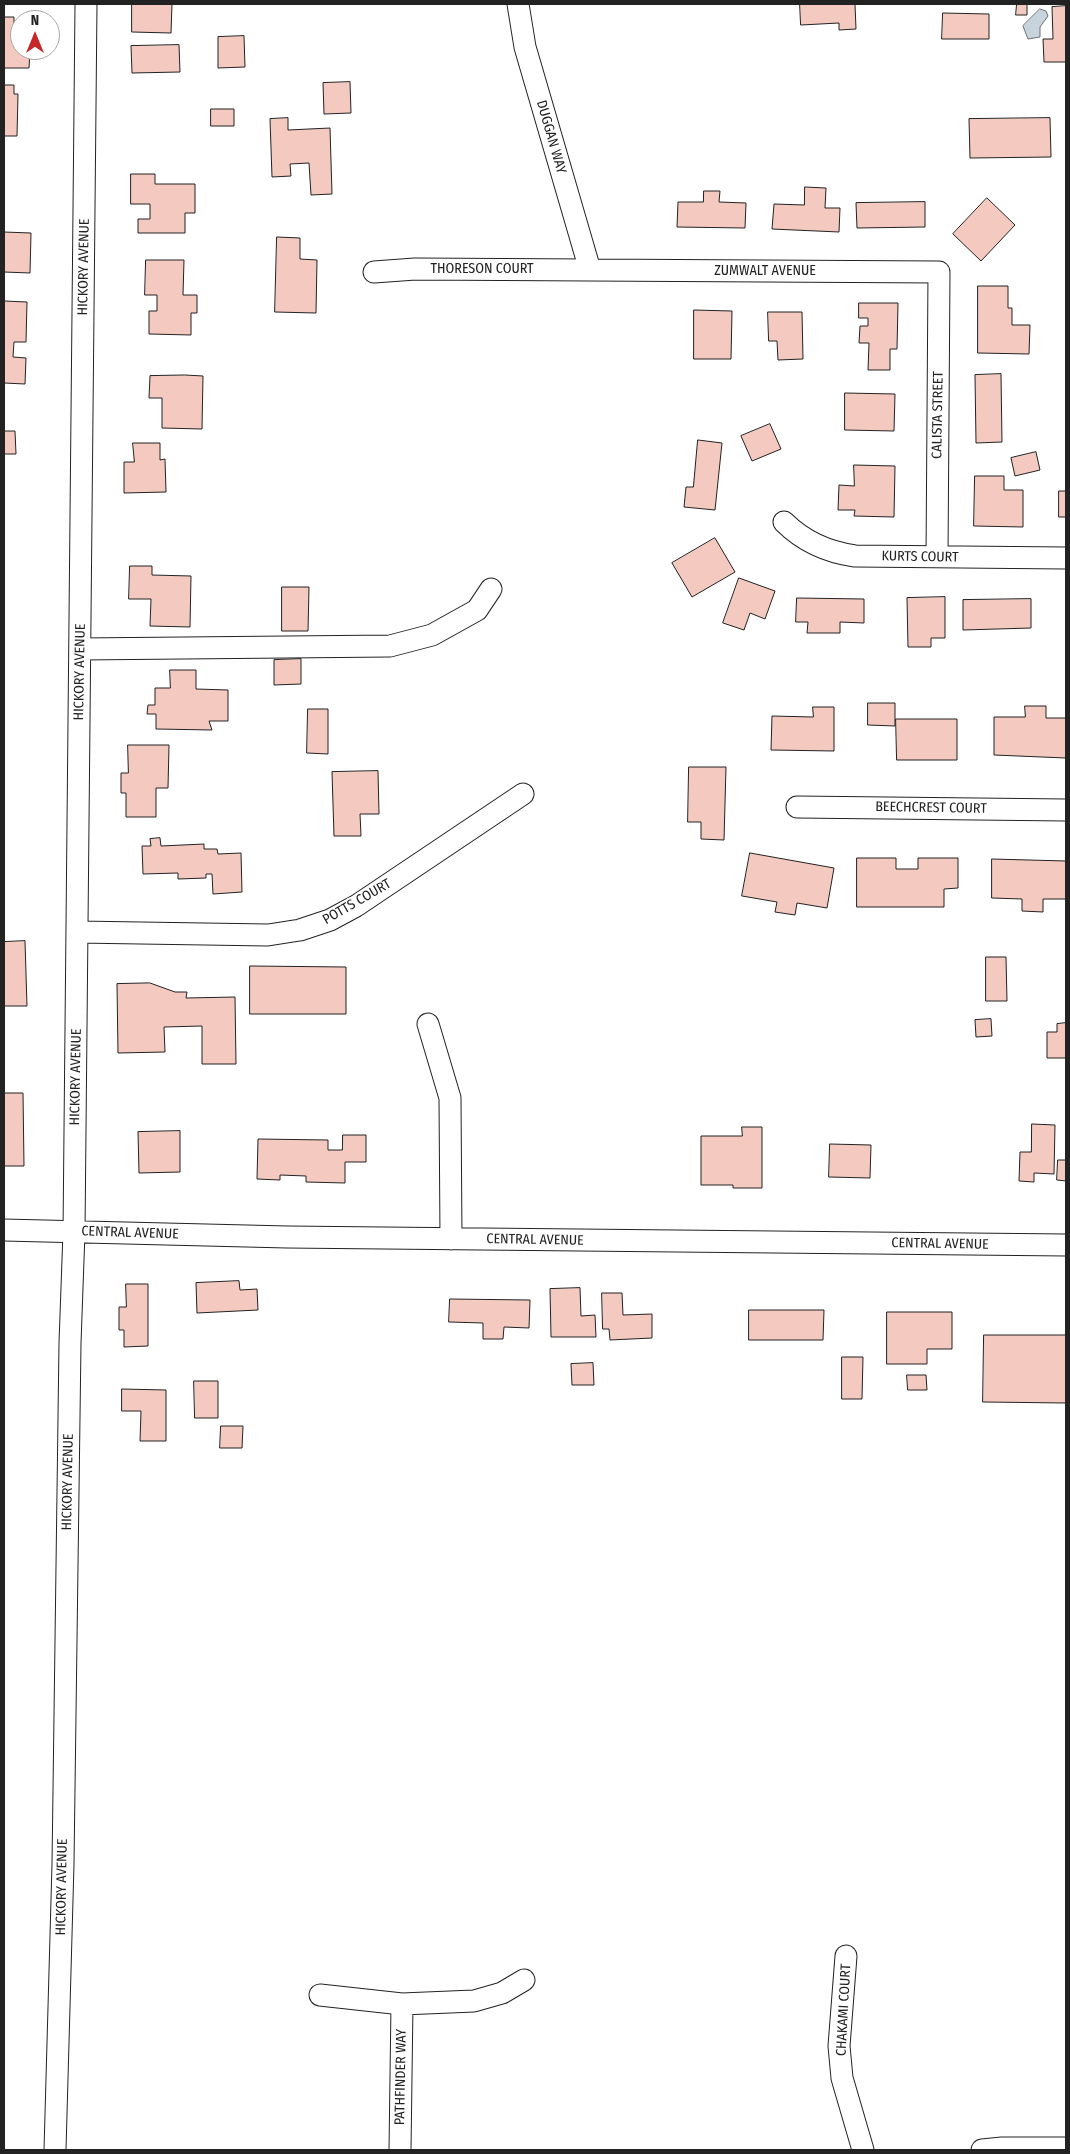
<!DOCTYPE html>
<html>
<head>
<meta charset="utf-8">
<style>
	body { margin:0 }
	#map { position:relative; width:1070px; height:2154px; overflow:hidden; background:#fff; font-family:"Fira Sans Condensed",sans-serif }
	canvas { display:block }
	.frame { position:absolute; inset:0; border:5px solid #222; pointer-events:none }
	.north { position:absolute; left:10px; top:10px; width:50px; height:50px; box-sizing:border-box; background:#fff; border:1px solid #a7a7a7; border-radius:50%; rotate:0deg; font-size:14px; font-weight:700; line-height:20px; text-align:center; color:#222 }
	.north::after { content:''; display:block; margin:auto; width:18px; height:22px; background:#c62828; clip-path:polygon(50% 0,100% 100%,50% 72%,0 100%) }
</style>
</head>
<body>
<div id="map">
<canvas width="1070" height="2154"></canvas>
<div class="frame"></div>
<div class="north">N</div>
</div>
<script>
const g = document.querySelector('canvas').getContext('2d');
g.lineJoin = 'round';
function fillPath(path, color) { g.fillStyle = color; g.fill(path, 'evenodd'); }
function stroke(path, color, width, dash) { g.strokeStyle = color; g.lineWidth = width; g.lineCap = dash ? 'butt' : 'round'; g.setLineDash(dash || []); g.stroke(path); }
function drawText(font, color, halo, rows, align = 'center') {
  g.font = font + ' "Fira Sans Condensed",sans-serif'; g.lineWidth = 4; g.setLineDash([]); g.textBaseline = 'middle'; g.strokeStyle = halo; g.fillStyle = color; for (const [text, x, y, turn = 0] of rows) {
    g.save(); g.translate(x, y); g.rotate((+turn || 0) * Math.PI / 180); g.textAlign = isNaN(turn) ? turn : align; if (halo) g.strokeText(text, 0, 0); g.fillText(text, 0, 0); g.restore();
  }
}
const water = new Path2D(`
	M1040,9L1046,11L1048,16L1040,27V37L1028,39L1023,26Z`);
fillPath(water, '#c7d3dd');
stroke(water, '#6f6f6f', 1);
const building = new Path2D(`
	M132,4H172L171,33L132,32Z
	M800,4H855L856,29L839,30V23L801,25Z
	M1017,4H1027V15H1016Z
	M1066,6V62H1044L1043,39H1053L1052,7Z
	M943,13L989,14V39H942Z
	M4,17H14V46H20V50H30L29,68H4Z
	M244,36L245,67L218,68V37Z
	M179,45L180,72L132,73L131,46Z
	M350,82L351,113L324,114L323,83Z
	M4,85H14V94H18L17,136H4Z
	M211,109H234V126H211Z
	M288,118V130L330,128L332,194L311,195L309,163L290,164L291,176L272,177L270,119Z
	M1050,118L1051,157L970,158L969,119Z
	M131,174H155V184H195V213H185V233H138V219H150V204H131Z
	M805,187L826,188L825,208H840L839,232L772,229L774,204L804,205Z
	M704,191H720L719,202L746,203L745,228L677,227L678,202H703Z
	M987,198L1015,225L981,261L953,234Z
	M925,202V227L857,228L856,203Z
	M4,232L31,233L30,273L4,272Z
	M277,237L300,238V259L317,260L316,313L275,312Z
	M146,260H184L183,295H197V313H191V335L149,334V311H157V295H145Z
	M978,286H1008V308H1012V325H1030L1029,354L978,353Z
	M4,301L27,302L26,342H14L13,357L26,358L25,384L4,383Z
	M859,303H898L897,349H890V370H868L869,343H859L860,326H868V318H859Z
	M694,310L732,311L731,359H694Z
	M768,312H802L803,359L778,360L777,341H769Z
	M1001,374L1002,442L976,443L975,375Z
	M185,375L203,376L202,429L162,428V398H149L150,376Z
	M845,393L895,394L894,431L845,430Z
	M770,424L781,449L752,461L741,436Z
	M4,427V431H15L16,454H4Z
	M698,440L722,443L715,510L684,507L686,487H693Z
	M133,443H160V460L165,459L166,492L124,493V462H134Z
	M1036,452L1040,470L1015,476L1011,458Z
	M854,465L895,466L894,517L854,516L855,510H838L839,485L854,486Z
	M975,476H1004V490H1023V527L974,526Z
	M1059,491H1066V517H1059Z
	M715,538L735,572L692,597L672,563Z
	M130,566H152V575L191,576L190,627L150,626L151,599H129Z
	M739,578L775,591L765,619L750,613L744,630L723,623Z
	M282,587H309L308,631H282Z
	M945,597V638H931V647H908L907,598Z
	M797,598L864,599V623L840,622V633H807L808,622H796Z
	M1031,599V628L963,630V600Z
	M301,659V684L274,685V660Z
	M170,670H196V689L228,690V721H209L212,730L156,729V714H147L148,705H155V688H170Z
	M868,703H895V726L868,725Z
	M1025,706H1046V718H1066V758L994,755V717H1025Z
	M813,707H834V751L771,750L772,716L813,717Z
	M308,709H328V754L307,753Z
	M896,719H957V760H897Z
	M128,745H169L168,788H156V817H126V793H121V773H128Z
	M689,767H726L724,840L701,839V822H688Z
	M378,771L379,814H360L361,836H334L332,772Z
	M160,838L161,846L204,844V849H217L218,854L241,853L242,892L213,894L212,874H206V878L178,879V873L143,874L142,846H151L150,839Z
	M750,853L834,868L827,908L797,903L795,915L775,912L777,902L742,896Z
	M857,858H896V869H918V858H958V888L944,889V907H857Z
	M992,859L1066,861V899H1043V912L1022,911V899L992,898Z
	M25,941L27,1006H4V942Z
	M986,957H1006L1007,1001H986Z
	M250,966L346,967V1014H250Z
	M150,983L175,992H187L186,998L235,997L236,1064H202V1026L164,1027L165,1052L118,1053L117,984Z
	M991,1019L992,1036L976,1037L975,1020Z
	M1066,1023V1058H1047V1032H1057V1024Z
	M4,1093H23L24,1166H4Z
	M1032,1124L1055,1125L1054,1174L1034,1173V1182L1019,1181L1020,1152H1031Z
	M742,1127H762V1188H733V1185H701V1136H742Z
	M180,1131V1172L139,1173L138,1132Z
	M343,1135H366V1162H345V1183L306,1182V1176L280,1175V1180L257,1179L258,1139L328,1140V1150H342Z
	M830,1144L871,1145L870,1178L829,1177Z
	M1058,1160H1066V1181L1057,1180Z
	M239,1281L240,1290L257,1289L258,1310L197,1313L196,1283Z
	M126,1284H148V1346L124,1347V1330H119V1307H126Z
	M580,1288L581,1316L595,1315L596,1337H551L550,1289Z
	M602,1293H622L623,1315L652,1314V1338L610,1340L609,1329H603Z
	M450,1299L530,1300L529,1328L504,1327L503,1339H483V1323L449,1322Z
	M749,1310H824L823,1340H749Z
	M887,1312H952V1349H927V1364H887Z
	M984,1335H1066V1403L983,1402Z
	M842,1357H863L862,1399H842Z
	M593,1363L594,1385H572L571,1364Z
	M907,1375H926L927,1390H908Z
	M194,1381H218V1418H195Z
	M122,1389L166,1390V1441H140L141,1411H122Z
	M221,1426H243L242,1448H220Z`);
fillPath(building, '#f3c9c0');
stroke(building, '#222', 1);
const minor = new Path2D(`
	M518,4L525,47L590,270
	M374,272L415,269L939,272L937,557
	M784,522C804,542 827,552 855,556L1066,558
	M80,649L390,646L432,635L477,610L491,589
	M797,807L1066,810
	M77,932L268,935L300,930L330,920L356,906L523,794
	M428,1024L450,1098L451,1239
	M4,1230L287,1237L1066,1245
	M846,1956L839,2046L842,2078L863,2150
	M320,1995L402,2004L474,2001L502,1993L524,1980
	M55,2150L63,1864L70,1343L74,1232L86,4
	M400,2150L402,2004
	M982,2150L1002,2148H1066`);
stroke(minor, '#222', 23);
stroke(minor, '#fff', 21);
drawText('14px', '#222', '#fff', [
	["DUGGAN WAY",551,137,74],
	["HICKORY AVENUE",84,267,-89],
	["THORESON COURT",482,269],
	["ZUMWALT AVENUE",765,271],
	["CALISTA STREET",938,415,-89],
	["KURTS COURT",920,557,1],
	["HICKORY AVENUE",80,672,-89],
	["BEECHCREST COURT",931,808,1],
	["POTTS COURT",357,902,-30],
	["HICKORY AVENUE",76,1077,-89],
	["CENTRAL AVENUE",130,1233,2],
	["CENTRAL AVENUE",535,1240,1],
	["CENTRAL AVENUE",940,1244,1],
	["HICKORY AVENUE",68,1482,-89],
	["HICKORY AVENUE",62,1887,-89],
	["CHAKAMI COURT",844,2010,-87],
	["PATHFINDER WAY",401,2077,-89]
]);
</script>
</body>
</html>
